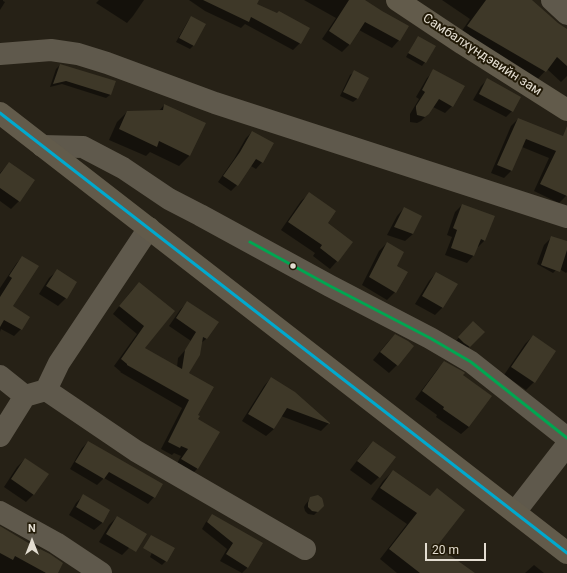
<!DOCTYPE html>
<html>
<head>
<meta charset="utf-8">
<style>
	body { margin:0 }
	#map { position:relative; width:567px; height:573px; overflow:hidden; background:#262116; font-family:Roboto,sans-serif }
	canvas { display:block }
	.north { position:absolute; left:12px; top:521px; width:40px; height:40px; -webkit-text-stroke:3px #221a07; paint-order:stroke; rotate:0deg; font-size:11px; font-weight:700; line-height:16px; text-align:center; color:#e3ddd1 }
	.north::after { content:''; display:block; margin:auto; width:14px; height:18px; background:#e3ddd1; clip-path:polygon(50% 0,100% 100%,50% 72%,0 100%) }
	.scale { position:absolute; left:425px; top:543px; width:61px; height:18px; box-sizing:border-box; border:2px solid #e3ddd1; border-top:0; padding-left:5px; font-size:12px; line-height:14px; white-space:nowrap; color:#e3ddd1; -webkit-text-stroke:3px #221a07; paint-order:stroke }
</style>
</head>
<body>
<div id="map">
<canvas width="567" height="573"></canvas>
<div class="north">N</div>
<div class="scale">20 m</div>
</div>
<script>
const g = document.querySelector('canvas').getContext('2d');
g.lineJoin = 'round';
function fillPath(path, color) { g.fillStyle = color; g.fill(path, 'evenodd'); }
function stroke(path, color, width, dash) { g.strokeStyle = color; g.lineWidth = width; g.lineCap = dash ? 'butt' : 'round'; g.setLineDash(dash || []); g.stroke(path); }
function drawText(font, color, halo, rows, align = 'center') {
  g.font = font + ' Roboto,sans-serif'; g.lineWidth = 4; g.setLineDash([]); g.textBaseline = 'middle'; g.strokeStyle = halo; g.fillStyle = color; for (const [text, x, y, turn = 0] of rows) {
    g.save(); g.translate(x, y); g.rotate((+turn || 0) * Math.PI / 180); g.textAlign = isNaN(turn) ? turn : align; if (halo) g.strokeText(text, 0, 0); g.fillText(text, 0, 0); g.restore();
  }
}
fillPath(new Path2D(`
	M0,0H3V1L5,2L0,10Z
	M99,0H144L133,16L127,23L96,3Z
	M189,0H247L308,28L300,43L293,50L245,24L241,28L205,11Z
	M304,0H363L382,12L399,40L392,48L359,30L350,44L342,52L322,39L336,18Z
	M442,0H531L558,24L567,30V76L561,82L547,69L534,83L457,38L470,19Z
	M191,17L194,45L190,49L176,42L188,21Z
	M418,37L425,62L422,66L406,57L415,41Z
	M60,65L114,81L110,95L106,98L62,84L50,87L56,69Z
	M434,71L452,106L445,113L433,107L428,114L421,121L417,123L410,122V114L419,99L416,97L427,78Z
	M354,72L367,79L357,99L353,102L340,96L350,75Z
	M487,80L512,111L506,117L473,100L481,86Z
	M164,105L190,155L179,166L150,152L146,156L109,140L117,122L127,112L159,111Z
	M518,119L567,139V193L566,196L559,203L534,191L549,158L522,147L511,171L504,178L491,173L511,126Z
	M252,132L262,162L256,169L251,166L237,185L231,191L218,182L234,159L246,138Z
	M9,163L19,201L11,209L0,201V173Z
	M309,194L326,223L337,261L330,269L313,256L315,253L281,230L301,201Z
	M462,205L485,240L478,247L477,246L473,256L467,263L445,255L452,237L447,235L455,212Z
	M404,208L413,234L405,241L387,235L397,216Z
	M552,237L567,243V272L566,273L558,268L553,273L537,264L544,245Z
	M387,243L396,267L395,292L387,300L362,285L379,251Z
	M22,257L12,306L21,329L14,336L1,329L0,332V288L16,264Z
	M57,271L66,298L58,306L39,294L49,278Z
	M436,273L443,307L435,315L415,304L429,281Z
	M139,283L174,312L144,348L177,367L178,358L180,356L187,348L194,343L169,326L180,310L188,302L217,322L206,339L200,344L188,373L197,415V469L190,476L175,467L181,456L174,453L172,455L161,449L182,408L120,372H121L114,366L137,334L113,314L132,290Z
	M473,322L483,332L466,350L455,342Z
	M395,335L397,365L389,373L373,360L387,343Z
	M533,336L534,382L526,390L504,375L525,344Z
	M445,362L491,396L469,427L461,434L436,417L437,415L415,399L437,370Z
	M271,378L329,423L321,431L281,416L274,429L266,436L242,421L264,386Z
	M88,442L154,497L148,504L104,478L97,485L70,469L82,448Z
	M373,442L379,477L371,485L350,470L365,450Z
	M25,459L34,494L26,502L4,487L17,467Z
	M393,471L429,497L437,489L436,546L473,573H397L380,559L407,524L371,499L383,481Z
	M84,495L109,510L102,523L94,530L69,515L76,503Z
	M309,500L323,506L314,515L308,514L305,511L304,507L305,505Z
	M213,516L261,543L248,567L242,573L220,561L227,549L202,529L206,522Z
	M117,517L129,548L122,555L99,542L109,525Z
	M0,530L57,573H0Z
	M156,544L166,561L162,565L150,557Z
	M534,565L544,573H525Z`), '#0007');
fillPath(new Path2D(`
	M203,0H259L257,4L277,13L279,11L310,28L301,44L251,17L249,22Z
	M349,0H365L382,11L409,26L400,41L365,22L350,45L329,31Z
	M486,0H532L558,23L567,29V66L557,57L546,72L467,26Z
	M191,16L206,24L194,46L179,38Z
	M418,36L436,46L426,63L408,53Z
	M60,64L116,81L111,95L66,81L53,84Z
	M433,69L465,86L453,107L439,99L429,114L425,117L417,115L416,109V106L425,92L422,90Z
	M354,70L369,78L358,99L343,92Z
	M487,78L521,97L513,112L479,94Z
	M164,104L206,123L190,156L159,141L157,147L119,129L127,111L163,110Z
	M518,118L563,136L567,126V196L540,184L556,151L526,139L512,171L497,165Z
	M252,131L274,143L263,163L256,159L238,186L223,176L240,152Z
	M9,162L35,180L20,202L0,188V174Z
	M309,192L336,211L328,223L353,242L338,262L320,248L322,245L288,222Z
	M462,204L495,216L485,241L481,239L474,256L451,248L457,230L453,228Z
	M404,207L422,216L413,234L394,227Z
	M551,236L567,241V250L560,272L541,265Z
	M387,242L404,252L397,266L408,272L396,293L369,277Z
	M22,256L39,266L13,306L30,317L22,330L4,320L0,327V297L12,278L9,276Z
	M57,269L77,282L67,299L46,286Z
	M436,272L458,284L443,308L422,296Z
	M139,282L175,311L145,348L182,369L185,350L196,332L176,318L187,301L219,322L207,339L203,337L200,355L189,373L214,387L198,415L200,416L198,419L220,432L198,469L181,459L188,449L181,446L180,448L168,442L189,400L127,365V364L121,359L144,326L119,306Z
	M473,321L485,332L470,347L464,343L458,337Z
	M395,334L408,341L414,346L398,366L380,352Z
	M533,335L556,351L535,383L511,367Z
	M444,361L464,372L465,373L463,375L492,396L469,427L443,409L444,407L422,391Z
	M271,377L295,392L330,423V424L287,408L274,429L248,414Z
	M88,441L163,484L155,498L109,472L104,479L75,462Z
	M373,441L396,457L380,478L357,461Z
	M25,458L49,474L34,495L11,479Z
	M393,470L430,496L437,488L465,510L437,546L475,573H420L389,549L417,513L380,488Z
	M83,494L110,510L103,523L76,507Z
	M318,495L322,498L323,501L324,506L318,512L312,511L308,507V503L310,497Z
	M212,514L263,543L248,568L226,554L233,543L207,522Z
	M117,516L147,534L136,552L106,534Z
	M0,526L40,550V549L50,554L63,563L58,573H46L15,556L13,560L0,553Z
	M151,535L175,548L167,562L143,548Z`), '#3e3828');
stroke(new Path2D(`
	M552,0L567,14
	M0,54L51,50L78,54L107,63L215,103L567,217
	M42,146L83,147L123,168L169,199L200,215L330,286L430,338L471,362L567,438
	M0,376L25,396L46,390L136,451L305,549
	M46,390L59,363L149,228
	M0,436L25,396
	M0,512L56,543L101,573
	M515,512L567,445`), '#5f594c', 22);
stroke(new Path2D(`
	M397,0L463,44L567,110
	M0,113L567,553`), '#625b4b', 22);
stroke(new Path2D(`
	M0,113L567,553`), '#00a9ce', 3);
stroke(new Path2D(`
	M250,242L330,286L430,338L471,362L567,438`), '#00a651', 3);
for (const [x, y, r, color] of [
	[293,266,3.5,"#e3ddd1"]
]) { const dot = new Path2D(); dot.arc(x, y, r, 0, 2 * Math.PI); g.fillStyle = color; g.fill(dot); stroke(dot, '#221a07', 1.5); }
drawText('13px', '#e3ddd1', '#221a07', [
	["Самбалхүндэвийн зам",482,55,33]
]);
</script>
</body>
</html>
